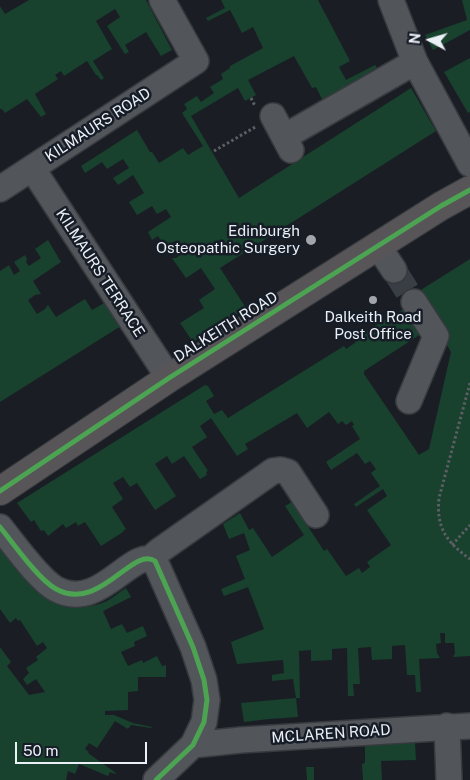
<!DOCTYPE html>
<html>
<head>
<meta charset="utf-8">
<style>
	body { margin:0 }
	#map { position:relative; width:470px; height:780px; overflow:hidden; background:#1a1e24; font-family:"Public Sans",sans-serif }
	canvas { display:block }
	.north { position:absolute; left:405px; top:15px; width:50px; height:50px; -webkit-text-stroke:4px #171d27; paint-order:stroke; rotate:276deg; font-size:14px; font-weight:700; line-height:20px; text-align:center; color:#ebeff6 }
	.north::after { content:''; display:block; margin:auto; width:18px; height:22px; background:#ebeff6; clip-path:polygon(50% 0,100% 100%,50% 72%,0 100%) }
	.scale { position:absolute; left:15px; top:742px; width:132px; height:22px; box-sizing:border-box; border:2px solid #ebeff6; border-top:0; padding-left:6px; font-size:15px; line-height:18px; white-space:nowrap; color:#ebeff6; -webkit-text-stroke:4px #171d27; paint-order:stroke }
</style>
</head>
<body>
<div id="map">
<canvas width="470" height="780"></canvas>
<div class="north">N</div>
<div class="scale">50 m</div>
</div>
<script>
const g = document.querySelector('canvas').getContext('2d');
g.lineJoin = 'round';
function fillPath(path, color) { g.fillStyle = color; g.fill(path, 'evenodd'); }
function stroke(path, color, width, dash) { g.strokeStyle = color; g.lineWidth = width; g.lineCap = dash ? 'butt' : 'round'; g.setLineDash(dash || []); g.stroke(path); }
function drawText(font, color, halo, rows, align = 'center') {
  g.font = font + ' "Public Sans",sans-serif'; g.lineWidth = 5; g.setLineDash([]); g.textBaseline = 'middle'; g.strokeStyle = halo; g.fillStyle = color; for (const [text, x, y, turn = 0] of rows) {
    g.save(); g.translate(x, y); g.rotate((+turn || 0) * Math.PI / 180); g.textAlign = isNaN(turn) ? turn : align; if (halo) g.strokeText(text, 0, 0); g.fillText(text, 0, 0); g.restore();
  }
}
fillPath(new Path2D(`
	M29,0H146L172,50L161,56L146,32L125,45L129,52L125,54L107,26L120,17L115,9L96,21L112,49L93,61L104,78L101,80L97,75H96L87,61L64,76L61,71L55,75L58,79L35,94L46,114L41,117L27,99L5,113L2,109H0V6L5,14Z
	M221,0H318L350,61L339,67L346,80L375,65L377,68L323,101L316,87L312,88L294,56L248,80L256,95L245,101L238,88L191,116L239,198L411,88L436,131L220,268L246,308L193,342L180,323L204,308L199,300L215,289L201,268L186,278L172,258H176L183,253L175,241L167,246L166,249L158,236L152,240L148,232L171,217L166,209L157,214L152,206L137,215L129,202L144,193L133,175L118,185L113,178L129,168L123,159L107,169L102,162L85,173L81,166L137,130L150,152H152L159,163L183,148L188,155L203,146L182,113L187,109L184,104L197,96L201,102L214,93L210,87L223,79L221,74L230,68V66L263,48L253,27L242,33L230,10L208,21L206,18L225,8Z
	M462,0H470V30L433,50L425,35L467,20Z
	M470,58V112L468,113L444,72Z
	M48,240L61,262L33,281L41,294L35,295L28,300L37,314L45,309L48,305L56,317L85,299L92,310L106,302L121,326L0,402V271L9,265L14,275L20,271L14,262L25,255L27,259L26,262L29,266L41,258L35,249Z
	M470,259V656L453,657L455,653L454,643H445V633H440L441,643L436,644L437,653L440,658L419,659L421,692H416L415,675H407L405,645L392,646V659L372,660L371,647L358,648L360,684H353L354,696H348L347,648L332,649V660L311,661V650L299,651L300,698H296L293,679L272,681V675L284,673L283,660L237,664L231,642L264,629L248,587L224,596L221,589L245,579L236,556L250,550L244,533L229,539L223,524L240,513L249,530L253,528L272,557L304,535L285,506L292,502L324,551L327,549L346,576L359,568L362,573L370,567L367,562L391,545L367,510L387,496L383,489L356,507L354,504L380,486L371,473L376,469L370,461L365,464L357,453L331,470L326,462L360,439L352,426L354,425L352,421L346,425L342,421L338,424L329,412L307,428L297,413L245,444L248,449L237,456L211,418L200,426L207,437L192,447L208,471L206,472L207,475L200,479L184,456L172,464L167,456L155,464L176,496L155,510L137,483L130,487L123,477L113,483L123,499L112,507L126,529L123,531V532L101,546L85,522L78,526L76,522L66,528L63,524L48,536L44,530L41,531L34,520L31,522L17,503L205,385L208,386L214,396L206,401L214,414L222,410L228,418L344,346L346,349L356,342L354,339L389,317L392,321L398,317L396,314L406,307L427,330L364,371V374L419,455L429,449L451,352L416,293Z
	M0,546L51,600C66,606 86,610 102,603C111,600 119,592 126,588L131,597L103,611L111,629L122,624L127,633L143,626L147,636L134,642L135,646L121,652L128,666L142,660L143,663L157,656L162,666L166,665V677H138V691L128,692V710L105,711V715H114L133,723L152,727L151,728L131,725L128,729L115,721L97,748L89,743L85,749L89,752L88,753L116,773L115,774L110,772L108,776L79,764L75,774L68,771L66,780H0V647L11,662L7,666L29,695L45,692L36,679L27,685L23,679L29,673L26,668L38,660L36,657L47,648L43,642L37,646L20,620L18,621L16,618L10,623L0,609Z
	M296,698L298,717L269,719L244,722L241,703Z
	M415,743L416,760L381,761L382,780H363L362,764L365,763V745Z
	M306,767H314V780H307Z`), '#18412e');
stroke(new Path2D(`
	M394,270L414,302`), '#393d44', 25, [25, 12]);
const minor = new Path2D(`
	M391,0L415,62L470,164
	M273,116L291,150
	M284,137L415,62
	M32,168L169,378
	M0,189L196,61L162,0
	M378,246L394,270
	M409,401L436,336L414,302
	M0,527C13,543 39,580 56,589C100,613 132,546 155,561L193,647L204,680L207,700L204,722L193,745L156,780
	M151,558L159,551L273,471L281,470L288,472L316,515
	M447,726L449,780
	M193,745L241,740L470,726`);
const major = new Path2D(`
	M0,491L169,378L441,206L470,190`);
stroke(minor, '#373a3e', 28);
stroke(major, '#373a3e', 30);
stroke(new Path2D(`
	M251,98L255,106
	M214,151L257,126
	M470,383L439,498C436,527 446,542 470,559
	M452,545L470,525`), '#5b5f63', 3, [2.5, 2.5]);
stroke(minor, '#52555a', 25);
stroke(major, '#575558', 28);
stroke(new Path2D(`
	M0,491L169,378L441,206L470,190
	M0,527C13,543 39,580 56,589C100,613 132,546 155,561L193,647L204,680L207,700L204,722L193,745L156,780`), '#4ca352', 5);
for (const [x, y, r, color] of [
	[311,240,6,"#a2a6ac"],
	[373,300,5,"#a2a6ac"]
]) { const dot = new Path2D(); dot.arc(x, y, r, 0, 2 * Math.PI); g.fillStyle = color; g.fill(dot); stroke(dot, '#171d27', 2); }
drawText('15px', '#ebeff6', '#171d27', [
	["KILMAURS ROAD",98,125,-33],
	["KILMAURS TERRACE",100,273,57],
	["DALKEITH ROAD",226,327,-32],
	["MCLAREN ROAD",331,734,-4]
]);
drawText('15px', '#ebeff6', '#171d27', [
	["Edinburgh",300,231],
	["Osteopathic Surgery",300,248],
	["Dalkeith Road",373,317,"center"],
	["Post Office",373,334,"center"]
], 'right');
</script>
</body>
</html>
